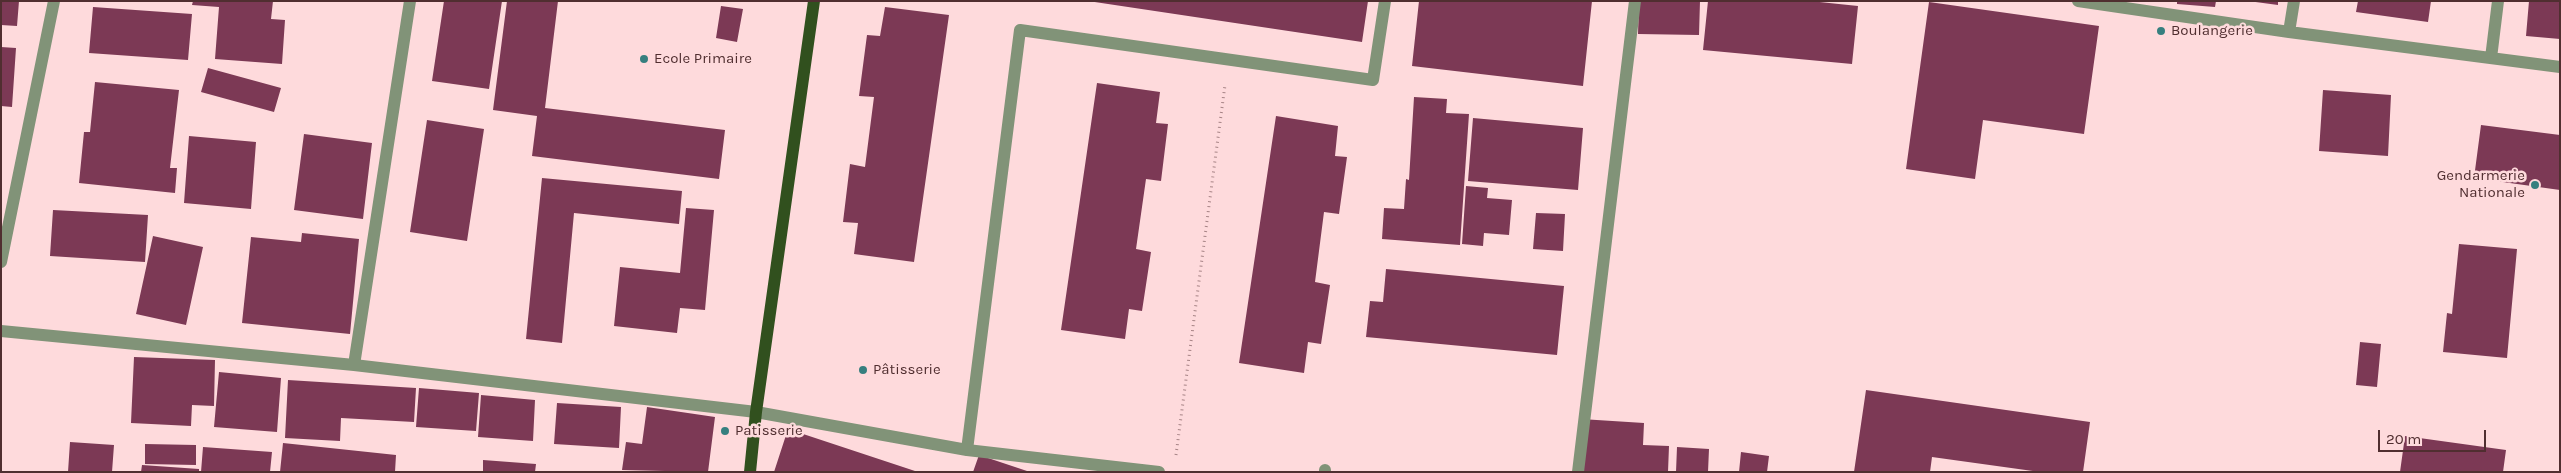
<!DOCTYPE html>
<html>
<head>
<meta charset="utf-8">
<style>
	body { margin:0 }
	#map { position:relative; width:2561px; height:473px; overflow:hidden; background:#fedadc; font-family:Karla,sans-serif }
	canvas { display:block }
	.frame { position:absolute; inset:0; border:2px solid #502e30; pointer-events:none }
	.scale { position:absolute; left:2378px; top:430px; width:108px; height:22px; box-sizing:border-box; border:2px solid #502e30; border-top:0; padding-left:6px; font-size:15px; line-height:18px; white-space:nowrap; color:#502e30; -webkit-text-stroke:4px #fedadc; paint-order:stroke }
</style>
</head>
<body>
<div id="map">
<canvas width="2561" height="473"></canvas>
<div class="frame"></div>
<div class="scale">20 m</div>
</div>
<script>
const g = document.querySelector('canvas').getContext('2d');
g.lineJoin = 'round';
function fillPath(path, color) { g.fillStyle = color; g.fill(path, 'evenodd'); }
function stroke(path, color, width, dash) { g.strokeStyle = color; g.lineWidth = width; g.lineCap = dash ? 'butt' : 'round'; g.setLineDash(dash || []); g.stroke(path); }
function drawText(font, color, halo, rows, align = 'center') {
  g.font = font + ' Karla,sans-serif'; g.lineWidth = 5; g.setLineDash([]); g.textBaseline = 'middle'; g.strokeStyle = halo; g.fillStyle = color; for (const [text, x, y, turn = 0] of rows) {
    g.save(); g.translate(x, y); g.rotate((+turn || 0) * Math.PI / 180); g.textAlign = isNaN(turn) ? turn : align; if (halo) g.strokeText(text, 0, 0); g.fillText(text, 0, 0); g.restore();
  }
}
fillPath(new Path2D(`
	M1,1H19L17,26L1,25Z
	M193,1H273L271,19L285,20L282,64L215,59L219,7L192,5Z
	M444,1H502L489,89L432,81Z
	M507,1H558L545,108L725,130L719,179L532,156L537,116L493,110Z
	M1088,1H1368L1362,42Z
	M1419,1H1592L1583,86L1412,66Z
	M1639,1H1700L1699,35L1638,34Z
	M1708,1H1810L1858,6L1852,64L1703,50Z
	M2177,1H2216L2215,7L2177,4Z
	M2248,1H2278V5Z
	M2358,1H2431L2428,22L2356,12Z
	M2529,1H2560V39L2526,36Z
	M1929,2L2099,26L2084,134L1983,120L1975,179L1906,169Z
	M721,6L743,9L737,42L716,38Z
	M93,7L192,14L188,60L89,53Z
	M885,7L949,15L914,262L854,254L858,223L843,222L850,164L865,167L874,97L859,96L867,35L880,36Z
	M1,47L16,48L12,107L1,106Z
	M208,68L281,88L274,112L201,92Z
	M95,82L179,90L170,168H177L175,193L79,183L84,132H90Z
	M1097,83L1160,92L1156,123L1168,124L1161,181L1146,179L1136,249L1151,252L1142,311L1129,309L1125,339L1061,330Z
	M2323,90L2391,95L2388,156L2319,151Z
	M1414,97L1447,99L1446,113L1469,114L1460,245L1382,239L1384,208L1404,209L1406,179L1409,180Z
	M1276,116L1338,126L1335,156L1347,157L1339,214L1324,212L1315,282L1330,285L1321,344L1308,342L1304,373L1239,363Z
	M1473,118L1583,128L1578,190L1468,181Z
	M427,120L484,129L467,241L410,232Z
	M2481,125L2560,135V190L2474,178Z
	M304,134L372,143L363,219L294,210Z
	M189,136L256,142L251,209L184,203Z
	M542,178L682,191L679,224L574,213L562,343L526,339Z
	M1466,186L1488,188L1487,198L1512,200L1509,235L1484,233L1483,246L1462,244Z
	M686,208L714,210L705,310L680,308L677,333L614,326L620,267L680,273Z
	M53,210L148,215L145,262L50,256Z
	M1536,213L1565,214L1563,251L1533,249Z
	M302,233L359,239L350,334L242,323L251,237L301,242Z
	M153,236L203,247L186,325L136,314Z
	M2459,244L2517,249L2507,358L2443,352L2447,313L2452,314Z
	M1386,269L1564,286L1557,355L1366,337L1370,301L1383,302Z
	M2360,342L2381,344L2377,387L2356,385Z
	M134,357L215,360L214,406L192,405L191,426L131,423Z
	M219,372L281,378L277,432L214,427Z
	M288,380L416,388L414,422L341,418L340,441L285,438Z
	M419,388L479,393L476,431L416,427Z
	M1866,390L2090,422L2083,472H2040L1932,457L1930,472H1854Z
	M481,395L535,400L533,441L478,437Z
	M557,403L621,407L619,448L554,444Z
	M647,407L715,417L708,472L622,470L626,442L642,444Z
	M1581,419L1644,423L1643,445L1669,446L1668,472H1578Z
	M788,429L915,471V472H774Z
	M2405,436L2506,450L2503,472H2400Z
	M70,442L114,445L112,472H68Z
	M283,443L396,455L395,472H280Z
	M145,444L196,445V465L145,464Z
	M203,447L272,452L270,472H201Z
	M1677,447L1709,449L1708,472H1676Z
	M1741,452L1769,456L1767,472H1739Z
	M979,455L1027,471V472H973Z
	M483,460L536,464L535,472H483Z
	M142,465L199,469V472H141Z`), '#7c3955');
stroke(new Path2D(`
	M1176,455L1225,85`), '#a78486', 3, [1, 4]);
stroke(new Path2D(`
	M2078,1L2289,32L2560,67
	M2289,32L2294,1
	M2491,58L2498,1
	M1,262L54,1
	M1,331L354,365L756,412L967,450L1159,472
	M354,365L410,1
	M967,450L1020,30L1373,80L1385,1
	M1325,472V470
	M1578,472L1635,1`), '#819378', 12);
stroke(new Path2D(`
	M750,472L756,412L814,1`), '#31501e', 12);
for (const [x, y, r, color] of [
	[2161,31,5,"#367f7f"],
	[644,59,5,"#367f7f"],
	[2535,185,5,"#367f7f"],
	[863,370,5,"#367f7f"],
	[725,431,5,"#367f7f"]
]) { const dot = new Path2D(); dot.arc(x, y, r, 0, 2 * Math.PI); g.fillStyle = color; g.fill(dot); stroke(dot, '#fedadc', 2); }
drawText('15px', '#502e30', '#fedadc', [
	["Boulangerie",2171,31],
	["Ecole Primaire",654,59],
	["Gendarmerie",2525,176,"right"],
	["Nationale",2525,193,"right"],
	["Pâtisserie",873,370],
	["Patisserie",735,431]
], 'left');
</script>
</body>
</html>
